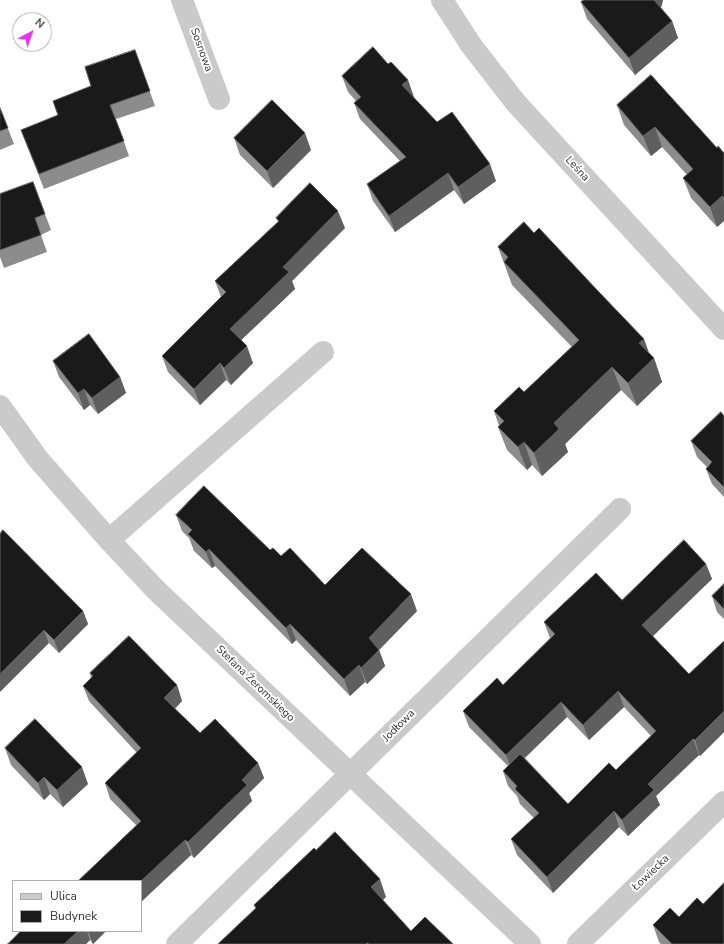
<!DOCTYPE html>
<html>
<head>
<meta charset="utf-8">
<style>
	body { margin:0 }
	#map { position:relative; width:724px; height:944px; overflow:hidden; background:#fff; font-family:"Nunito Sans",sans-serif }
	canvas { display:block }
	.legend { position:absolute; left:12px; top:880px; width:130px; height:52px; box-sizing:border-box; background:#fff; border:1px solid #adadad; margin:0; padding:5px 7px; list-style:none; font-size:12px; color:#333 }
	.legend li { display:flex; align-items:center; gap:8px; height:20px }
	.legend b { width:20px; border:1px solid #adadad }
	.north { position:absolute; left:12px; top:12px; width:40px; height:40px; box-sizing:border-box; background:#fff; border:1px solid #adadad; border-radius:50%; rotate:41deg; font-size:11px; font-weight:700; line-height:16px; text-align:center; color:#333 }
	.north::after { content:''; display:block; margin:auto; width:14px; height:18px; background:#e434ea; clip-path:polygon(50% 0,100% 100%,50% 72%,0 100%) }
</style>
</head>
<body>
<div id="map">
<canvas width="724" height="944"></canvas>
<ul class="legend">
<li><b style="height:5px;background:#cacaca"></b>Ulica</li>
<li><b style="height:11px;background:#1a1a1a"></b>Budynek</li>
</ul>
<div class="north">N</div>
</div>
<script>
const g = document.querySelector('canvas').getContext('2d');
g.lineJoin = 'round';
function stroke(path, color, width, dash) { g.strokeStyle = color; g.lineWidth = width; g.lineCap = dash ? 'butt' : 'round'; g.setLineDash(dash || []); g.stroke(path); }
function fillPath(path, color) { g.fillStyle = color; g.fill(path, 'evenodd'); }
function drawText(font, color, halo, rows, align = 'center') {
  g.font = font + ' "Nunito Sans",sans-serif'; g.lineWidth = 4; g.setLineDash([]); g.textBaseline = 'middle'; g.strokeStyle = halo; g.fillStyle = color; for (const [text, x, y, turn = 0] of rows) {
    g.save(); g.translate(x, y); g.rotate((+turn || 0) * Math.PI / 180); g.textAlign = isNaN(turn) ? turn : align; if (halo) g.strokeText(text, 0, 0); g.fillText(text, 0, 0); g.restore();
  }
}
stroke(new Path2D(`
	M182,0L219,99
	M442,0L471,45L516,103L724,329
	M0,406L38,459L109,540L156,590L530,944
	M109,540L323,352
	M177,944L620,509
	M578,944L724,802`), '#cacaca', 22);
fillPath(new Path2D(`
	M663,0L661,8L672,21L678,38L635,75L587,19L581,2Z
	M135,50L155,106L116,119L129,156L44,189L21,130L58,116L53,101L91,86Z
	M388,64L408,80L413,97L437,122L496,181L464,204L454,190L395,232L373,201L367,184L400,161L360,119L354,103L356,101L348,92L342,76Z
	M617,105L717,148L724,153V221L717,227L691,198L683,178L687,175L662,147L651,156L624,125Z
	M0,108L14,144L0,150Z
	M234,138L311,150L273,188L240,155Z
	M33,182L51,230L41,235L47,252L4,268L0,257V194Z
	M276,218L345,228L292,281L295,289L241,340L253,363L231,385L226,380L200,405L168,372L162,356L221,297L215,281L278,222Z
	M498,247L644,339L649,354L654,358L662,382L637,406L621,390L565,444L568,452L542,476L532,465L527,470L507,450L498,427L499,426L494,411L524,392L572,347L512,285Z
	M53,361L120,377L126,393L98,414L90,405L84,410L59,377Z
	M724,416V497L712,484L706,469L707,467L697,457L691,441Z
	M176,515L270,550L281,556L325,585L417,611L379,650L385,666L367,684L365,682L350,696L296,640L292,644L215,566L212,568L194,551L189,538L182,531Z
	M0,534L83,611L88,624L59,653L49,643Z
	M706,564L712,579L652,636L689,674L724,641V732L700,756L699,755L656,796L660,805L628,836L619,827L553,893L517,855L511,839L534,818L520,804L517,796L508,786L503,771L508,766L469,727L463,711L503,685L550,638L544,622L622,600ZM624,707L651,736L616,770L568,804L525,758L567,717L589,740Z
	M724,584V619L717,612L712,596Z
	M90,673L177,685L182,701L175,709L200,733L258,763L264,778L249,793L252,801L194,858L191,855L141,902V881L137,826L110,799L105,783L137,753L89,701L83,686L91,678Z
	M5,748L88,784L63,807L50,794L44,800L11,765Z
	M703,904L724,944H661L659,942L653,925L679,917Z
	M21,931H106L93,944L90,940L86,944H8Z`), '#8c8c8c');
fillPath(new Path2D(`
	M653,0H663L659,15Z
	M672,21L678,38L635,75L629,58Z
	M408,80L414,97L408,101L402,85Z
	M655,127L662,147L651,156L643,136Z
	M305,133L311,150L273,188L267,171Z
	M490,164L496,181L464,204L458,187Z
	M448,173L454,190L395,232L389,216Z
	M722,196L724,201V221L717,227L710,207Z
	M338,211L345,228L292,281L295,289L236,345L230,329L283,267Z
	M644,339L652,361L654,358L662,382L637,406L628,383L639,343Z
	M247,346L253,363L231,385L224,368Z
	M220,363L226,380L200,405L194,389Z
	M612,367L621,390L565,444L568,452L542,476L534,453L554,423Z
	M120,377L126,393L98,414L92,398Z
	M84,389L90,405L84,410L78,393Z
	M524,442L532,465L527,470L518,447Z
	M209,549L215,566L212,568L206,552Z
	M706,564L712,579L648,641L642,625Z
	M411,594L417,611L379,650L385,666L367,684L361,668L369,638Z
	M83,611L88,624L59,653L54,640Z
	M290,624L296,640L292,644L286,628Z
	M44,630L49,643L0,692V674Z
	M359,665L365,682L350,696L344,679Z
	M177,685L182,701L169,714L164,698Z
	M618,691L624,707L589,740L583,725Z
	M561,702L567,717L512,770L506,755Z
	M724,711V732L700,756L695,740Z
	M693,739L699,755L656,796L660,805L628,836L622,820L648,784Z
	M258,763L264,778L249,793L252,801L194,858L188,842L242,780Z
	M82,767L88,784L63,807L57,790Z
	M44,777L50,794L44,800L38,783Z
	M614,811L619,827L553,893L547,877Z
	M185,840L191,855L141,902V881Z
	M380,879L386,897L378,905L371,887Z
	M78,931H87L90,940L86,944H64Z
	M88,931H106L93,944Z`), '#5f5f5f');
const building = new Path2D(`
	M584,0H654L672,21L629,58L581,2Z
	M373,47L388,64L391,62L408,80L402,85L437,122L452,112L490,164L458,187L448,173L389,216L367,184L406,157L354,103L361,97L342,76Z
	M135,50L150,91L110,105L124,141L39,174L21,130L58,115L53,101L91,86L85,67Z
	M651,75L717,148L718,146L724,153V198L722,196L710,207L683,178L693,169L655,127L643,136L617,105Z
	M272,100L305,133L267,171L234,138Z
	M0,108L8,128L0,131Z
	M33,182L45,214L35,218L41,235L0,250V194Z
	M310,183L338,211L283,267L289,272L230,329L247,346L224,368L220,363L194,389L162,356L226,292L215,281L279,221L276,218Z
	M524,222L534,233L539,228L598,291L644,339L639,343L654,358L628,383L612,367L554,423L559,429L534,453L524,442L518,447L498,427L504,421L494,411L519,387L524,392L579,340L504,262L508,257L498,247Z
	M89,334L120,377L92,398L84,389L78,393L53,361Z
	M721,412L724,416V487L706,469L712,462L691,441Z
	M204,486L270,550L273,548L281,556L290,548L325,585L362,548L411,594L369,638L379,650L361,668L359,665L344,679L290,624L286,628L209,549L206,552L188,534L192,530L176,515Z
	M3,530L83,611L54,640L44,630L0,674V534Z
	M684,540L706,564L642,625L689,674L724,641V711L695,740L693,739L648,784L654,790L622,820L614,811L547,877L511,839L539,813L515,789L517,786L503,771L520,754L568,804L609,763L616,770L656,731L618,691L583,725L561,702L506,755L463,711L497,678L503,685L555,634L544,622L596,573L622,600Z
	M724,584V609L712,596Z
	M129,636L177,685L164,698L200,733L215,719L258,763L242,780L247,785L188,842L185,840L141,881H78L141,821L105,783L141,748L83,686L93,676L90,673Z
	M35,719L82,767L57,790L44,777L38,783L5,748Z
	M335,832L380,879L371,887L411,931L425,917L453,944H369L367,943L366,944H218L256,908L254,905L314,848L316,850Z
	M724,883V944H672L653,925L670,908L679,917L697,898L703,904Z
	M21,931H78L64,944H8Z`);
fillPath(building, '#1a1a1a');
stroke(building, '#5f5f5f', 1);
drawText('11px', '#333', '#fff', [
	["Sosnowa",201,50,70],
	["Leśna",577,169,47],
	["Stefana Żeromskiego",255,684,44],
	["Jodłowa",399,726,-45],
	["Łowiecka",651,873,-44]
]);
</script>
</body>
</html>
